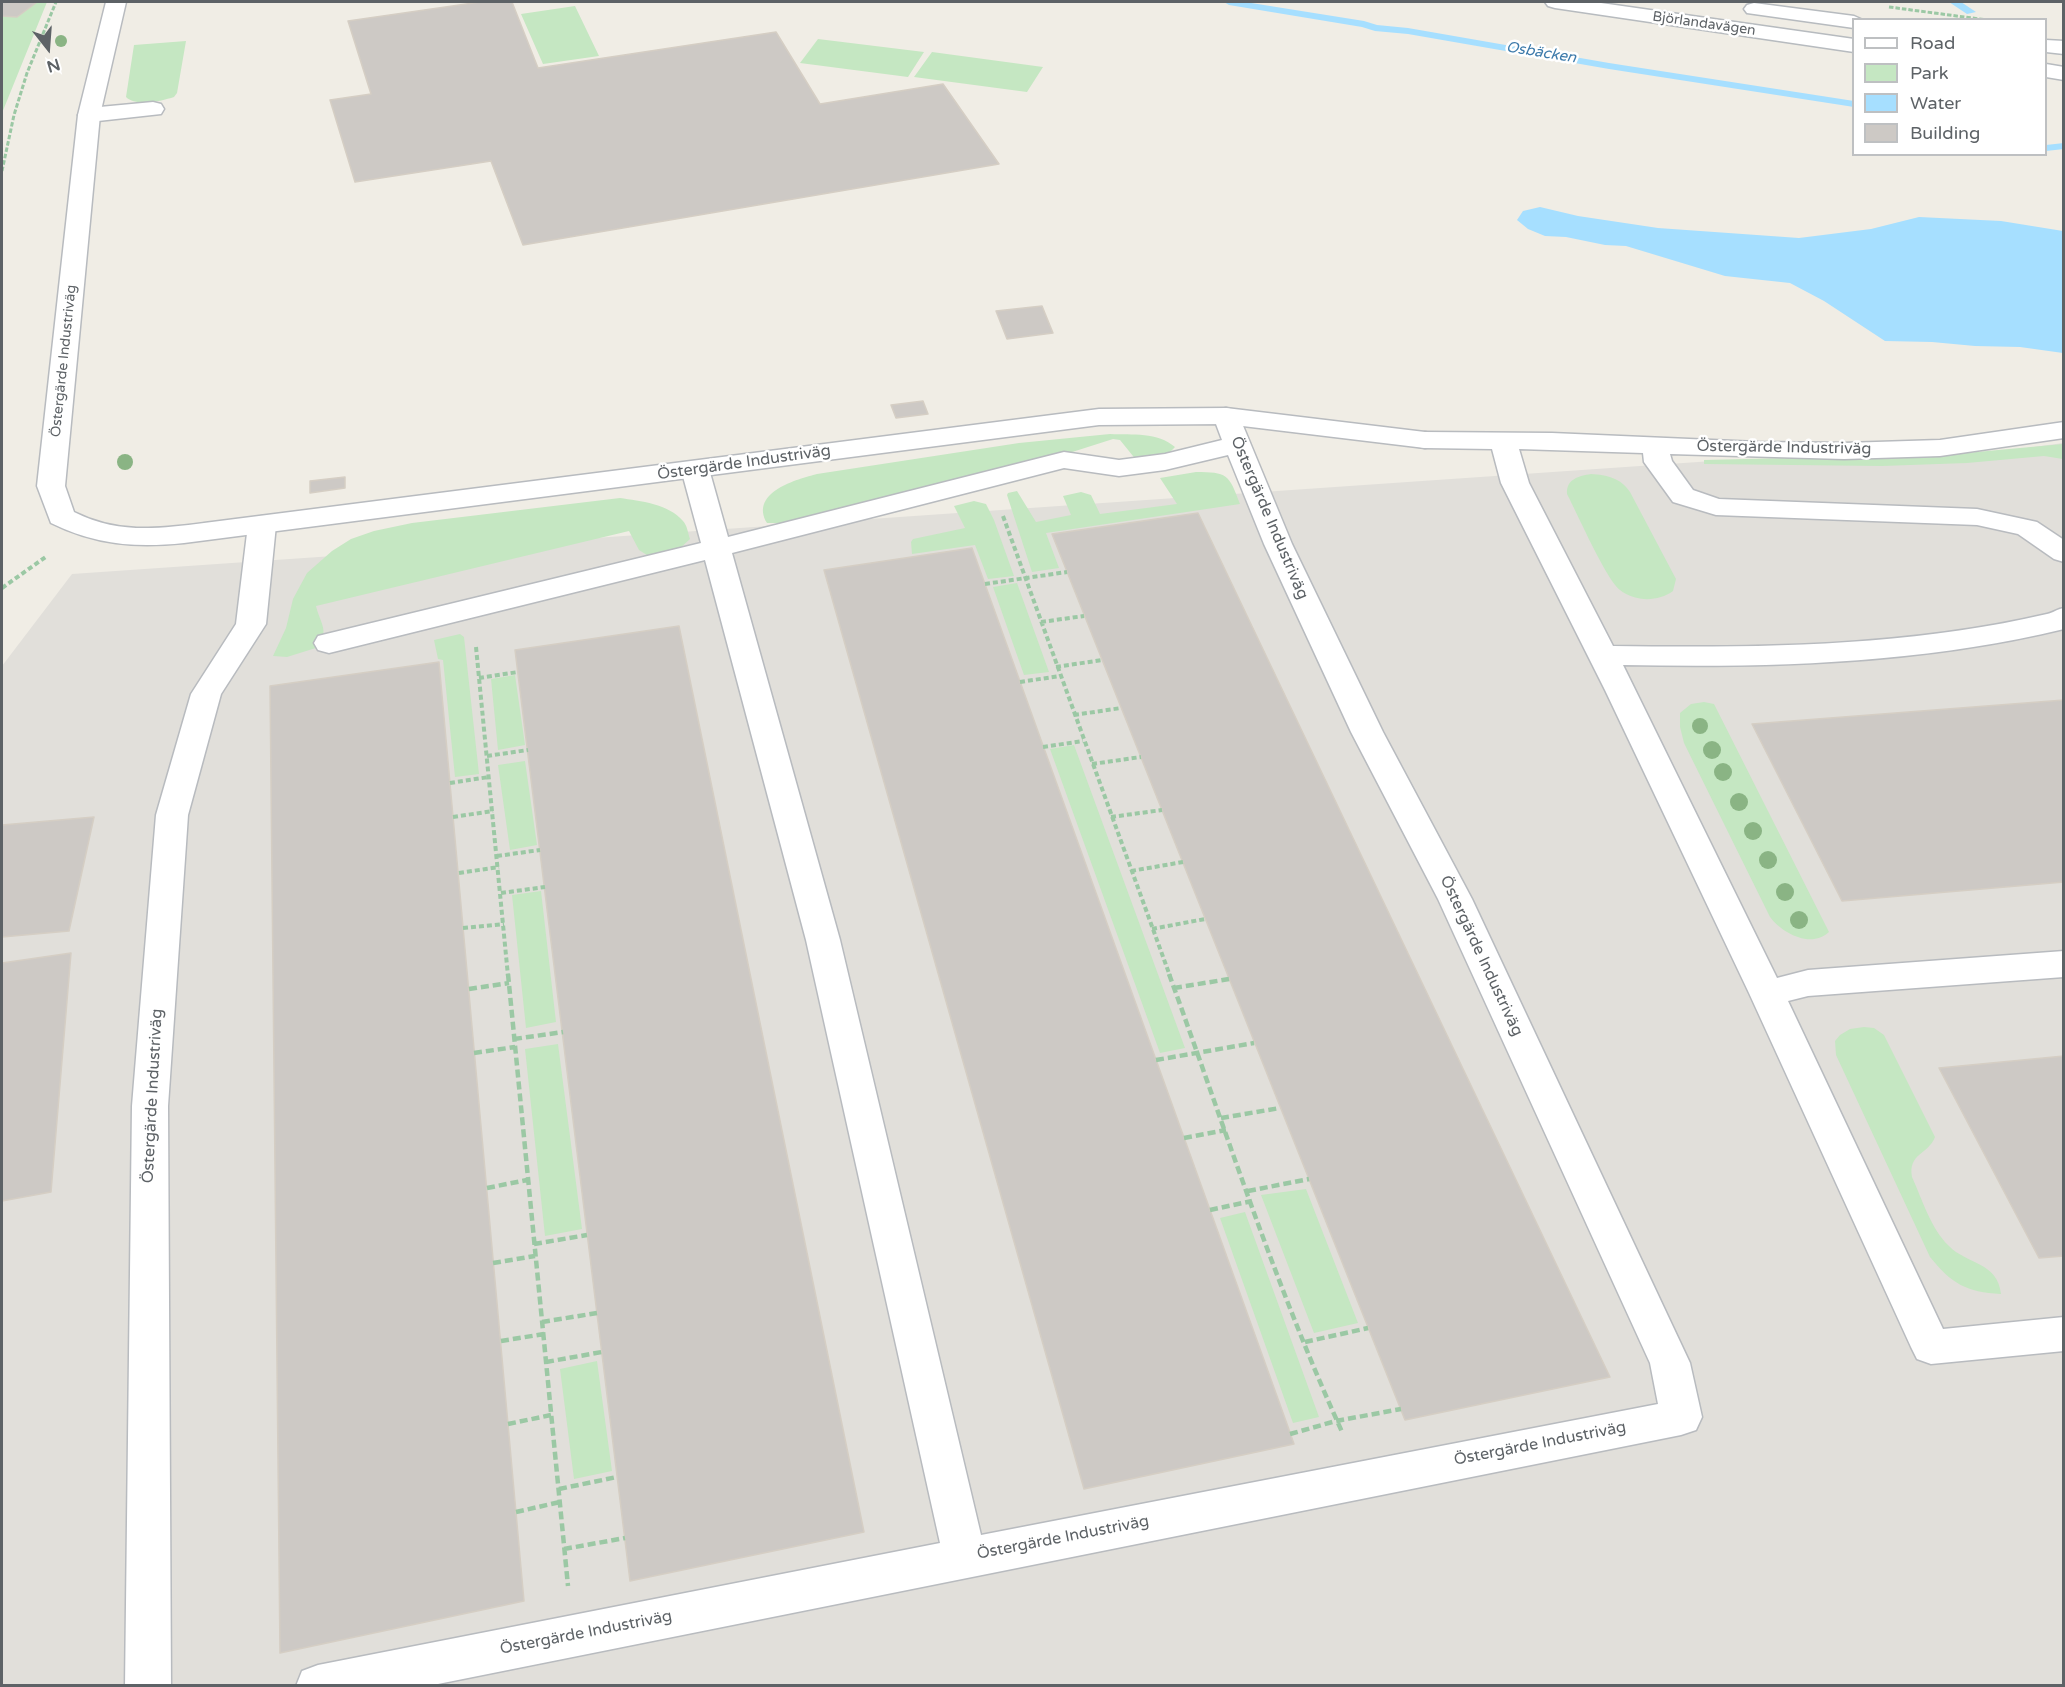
<!DOCTYPE html>
<html>
<head>
<meta charset="utf-8">
<style>
	body { margin:0 }
	#map { position:relative; width:2065px; height:1687px; overflow:hidden; background:#f0ede5; font-family:"Varela Round",sans-serif }
	canvas { display:block }
	.frame { position:absolute; inset:0; border:3px solid #5d6266; pointer-events:none }
	.legend { position:absolute; left:1852px; top:18px; width:195px; height:138px; box-sizing:border-box; background:#fff; border:2px solid #bec0c2; margin:0; padding:8px 10px; list-style:none; font-size:18px; color:#5d6266 }
	.legend li { display:flex; align-items:center; gap:12px; height:30px }
	.legend b { width:30px; border:2px solid #bec0c2 }
	.north { position:absolute; left:18px; top:18px; width:60px; height:60px; -webkit-text-stroke:4px #fff; paint-order:stroke; rotate:163deg; font-size:16px; font-weight:700; line-height:24px; text-align:center; color:#5d6266 }
	.north::after { content:''; display:block; margin:auto; width:21px; height:27px; background:#5d6266; clip-path:polygon(50% 0,100% 100%,50% 72%,0 100%) }
</style>
</head>
<body>
<div id="map">
<canvas width="2065" height="1687"></canvas>
<div class="frame"></div>
<ul class="legend">
<li><b style="height:8px;background:#fff"></b>Road</li>
<li><b style="height:16px;background:#c5e7c2"></b>Park</li>
<li><b style="height:16px;background:#a6dfff"></b>Water</li>
<li><b style="height:16px;background:#cdc9c5"></b>Building</li>
</ul>
<div class="north">N</div>
</div>
<script>
const g = document.querySelector('canvas').getContext('2d');
g.lineJoin = 'round';
function fillPath(path, color) { g.fillStyle = color; g.fill(path, 'evenodd'); }
function stroke(path, color, width, dash) { g.strokeStyle = color; g.lineWidth = width; g.lineCap = dash ? 'butt' : 'round'; g.setLineDash(dash || []); g.stroke(path); }
function drawText(font, color, halo, rows, align = 'center') {
  g.font = font + ' "Varela Round",sans-serif'; g.lineWidth = 5; g.setLineDash([]); g.textBaseline = 'middle'; g.strokeStyle = halo; g.fillStyle = color; for (const [text, x, y, turn = 0] of rows) {
    g.save(); g.translate(x, y); g.rotate((+turn || 0) * Math.PI / 180); g.textAlign = isNaN(turn) ? turn : align; if (halo) g.strokeText(text, 0, 0); g.fillText(text, 0, 0); g.restore();
  }
}
fillPath(new Path2D(`
	M2063,443V1685H2V666L72,574L1727,460L1945,459Z`), '#e1dfda');
fillPath(new Path2D(`
	M2,2H47L2,113Z
	M575,6L599,56L543,64L521,14Z
	M818,39L924,52L908,77L800,63Z
	M186,41L177,93L174,97C162,101 136,107 126,97L134,45Z
	M932,52L1043,67L1027,92L914,77Z
	M1110,434C1132,435 1158,432 1175,447C1167,457 1149,461 1137,461L1120,440L1113,439L1066,454L786,523H767C749,492 798,479 817,474L1019,443Z
	M2063,444V459L2044,456L1967,463L1882,466L1704,464V460L1955,454Z
	M1196,472C1227,472 1229,474 1240,504L1046,533L1059,568L1032,572L1007,495L1008,493L1017,491L1036,522L1071,515L1063,496L1081,492L1091,495L1100,514L1177,504L1160,478Z
	M1591,474C1607,475 1621,478 1630,492L1676,579L1673,591C1658,602 1635,602 1620,590C1606,579 1577,513 1567,494C1566,479 1579,476 1591,474Z
	M620,498C640,501 669,504 683,521C687,525 688,533 690,539L678,550L650,557L639,550L629,531L316,606C320,623 329,629 319,647L287,657L273,656L286,628L293,599L307,573L332,551L351,539L374,531L412,523Z
	M974,501L986,504L994,520L1014,576L988,579L975,545L912,554L911,542L913,539L965,528L954,506Z
	M1017,583L1049,672L1024,675L993,587Z
	M460,634L464,637L479,774L455,777L443,660L438,659L434,640Z
	M515,675L525,745L498,750L491,679Z
	M1704,702L1714,704L1829,932C1811,949 1782,933 1770,917L1684,743L1680,727V713L1691,704Z
	M1074,745L1185,1048L1160,1053L1050,749Z
	M525,761L537,845L510,850L498,765Z
	M541,891L556,1022L526,1028L512,895Z
	M1864,1027L1874,1028L1884,1035L1935,1137C1928,1155 1908,1153 1912,1177C1922,1199 1931,1229 1949,1246C1966,1264 1998,1262 2001,1294C1966,1292 1952,1284 1930,1257L1836,1055L1835,1041L1840,1035L1850,1029Z
	M558,1044L582,1229L545,1236L525,1049Z
	M1306,1189L1358,1323L1314,1333L1261,1195Z
	M1245,1212L1319,1417L1293,1423L1220,1218Z
	M597,1361L612,1471L574,1479L560,1369Z`), '#c5e7c2');
fillPath(new Path2D(`
	M1540,207L1578,216L1658,228L1799,238L1871,229L1919,217L2001,221L2063,231V353L2020,347L1975,346L1932,342L1885,341L1824,301L1790,283L1725,276L1626,246L1605,245L1566,237L1545,236L1528,229L1517,220L1523,211Z`), '#a6dfff');
fillPath(new Path2D(`
	M1224,2H1245L1364,21L1377,25L1408,28L1609,63L1854,101V107L1609,69L1408,34L1375,31L1362,27L1229,5Z
	M1949,2H1961L1976,12L1967,14Z
	M2064,143V149L2046,151V145Z`), '#a6dfff');
const building = new Path2D(`
	M2,2H37L17,17L2,16Z
	M480,2H512L538,68L776,32L820,104L943,84L999,164L523,245L491,161L355,182L330,100L371,94L348,21Z
	M1042,306L1053,333L1007,339L996,311Z
	M923,401L928,414L896,418L891,405Z
	M345,477V488L310,493V481Z
	M1198,513L1610,1377L1405,1420L1052,534Z
	M972,548L1287,1424L1294,1444L1084,1489L824,570Z
	M679,626L864,1532L630,1581L515,650Z
	M439,662L524,1601L280,1653L270,686Z
	M2064,700V882L1842,901L1752,724Z
	M94,817L69,931L2,937V825Z
	M71,953L51,1192L2,1201V963Z
	M2064,1056V1256L2039,1258L1939,1068Z`);
fillPath(building, '#cdc9c5');
stroke(building, '#d5cec4', 1.5);
const lane = new Path2D(`
	M153,102L161,104L164,109L161,114L89,122L81,120L78,115L81,110L89,108Z
	M1226,408L1235,410L1239,416L1292,544L1383,732L1472,899L1690,1363L1702,1417L1696,1430L1681,1435L428,1686H296L302,1671L318,1665L940,1543L806,940L705,560L329,653L318,650L314,643L318,636L701,543L681,469L685,463L695,461L705,463L709,469L728,537L1064,452L1119,460L1165,454L1222,440L1213,416L1217,410ZM1228,455L1264,544L1351,732L1438,899L1650,1363L1658,1404L981,1535L840,940L732,553L1064,468L1119,476L1165,470Z
	M2064,422V438L1940,456L1844,459L1670,454L1672,461L1693,490L1719,499L1977,509L2037,522L2064,540V562L2054,559L2018,534L1977,525L1716,515L1673,502L1644,462L1643,453L1519,449L1529,483L1613,646C1757,648 1906,647 2047,614C2053,613 2057,609 2064,608V629C1920,664 1769,668 1623,665L1777,978L1808,970L2064,951V977L1808,996L1788,1001L1943,1329L2064,1317V1351L1931,1364L1917,1359L1911,1347L1749,993L1605,690L1501,483L1492,449L1425,448L1415,446L1411,440L1415,434L1425,432L1552,433L1758,442L1844,443L1940,440Z
	M262,516L272,519L276,525L266,624L221,694L188,815L168,1106L171,1686H125L132,1106L156,815L191,694L236,624L248,525L252,519Z`);
const street = new Path2D(`
	M106,2H126L100,115L65,486L74,512C118,534 156,529 204,523L1099,409L1226,408L1425,432L1435,434L1439,440L1435,446L1425,448L1226,424L1099,425L184,543C136,548 95,545 51,523L37,486L78,115Z`);
const secondary = new Path2D(`
	M1545,2H1594L1854,39V52L1555,8L1548,6Z
	M1754,3L1854,16L1863,20H1854V28L1747,13L1744,9L1747,5Z
	M2046,40L2064,41V54L2046,52Z
	M2046,64L2064,67V80L2046,77Z`);
stroke(lane, '#b8bbbf', 3);
stroke(street, '#b8bbbf', 3);
stroke(secondary, '#b7bbbf', 3);
stroke(new Path2D(`
	M1889,7L1987,20
	M2,171L14,115L27,73L56,2`), '#9bc8a4', 3, [4.5, 2]);
stroke(new Path2D(`
	M1003,516L1170,976
	M985,584L1067,572
	M2,588L47,556
	M1041,622L1084,616
	M476,647L508,976
	M1056,667L1102,660
	M479,678L518,672
	M1020,682L1060,676
	M1074,715L1121,708
	M1043,747L1083,741
	M487,756L528,750
	M1092,764L1141,757
	M450,783L489,777
	M453,817L493,811
	M1111,817L1162,810
	M497,856L540,850
	M1131,871L1183,862
	M459,873L499,867
	M501,893L545,887
	M463,928L504,924
	M1152,929L1205,919`), '#9bc8a4', 4, [5, 3]);
stroke(new Path2D(`
	M508,974L568,1586
	M1169,974C1225,1128 1275,1285 1343,1434
	M1174,988L1229,979
	M469,989L509,983
	M514,1039L563,1032
	M474,1053L515,1047
	M1156,1060L1254,1043
	M1221,1118L1280,1108
	M1184,1138L1226,1130
	M487,1188L527,1180
	M1248,1191L1309,1179
	M1210,1210L1252,1201
	M534,1244L587,1235
	M493,1263L535,1256
	M542,1322L597,1313
	M501,1341L544,1334
	M1305,1342L1368,1328
	M546,1362L602,1352
	M508,1424L551,1415
	M1290,1434L1336,1421L1401,1409
	M559,1489L617,1477
	M516,1512L560,1502
	M564,1549L625,1538`), '#9bc8a4', 4.5, [8, 4]);
fillPath(lane, '#fff');
fillPath(street, '#fff');
fillPath(secondary, '#fff');
g.fillStyle = '#8ab484';
for (const [x, y, r] of [
	[61,41,6],
	[125,462,8],
	[1700,726,8],
	[1712,750,9],
	[1723,772,9],
	[1739,802,9],
	[1753,831,9],
	[1768,860,9],
	[1785,892,9],
	[1799,920,9]
]) { g.beginPath(); g.arc(x, y, r, 0, 2 * Math.PI); g.fill(); }
drawText('14px', '#5d6266', '#fff', [
	["Björlandavägen",1704,24,8],
	["Östergärde Industriväg",64,361,-84]
]);
drawText('italic 15px', '#3e7bab', '#fff', [
	["Osbäcken",1541,53,9]
]);
drawText('16px', '#5d6266', '#fff', [
	["Östergärde Industriväg",1784,448,1],
	["Östergärde Industriväg",744,463,-8],
	["Östergärde Industriväg",1269,518,67],
	["Östergärde Industriväg",1481,956,65],
	["Östergärde Industriväg",153,1096,-87],
	["Östergärde Industriväg",1540,1444,-11],
	["Östergärde Industriväg",1063,1538,-11],
	["Östergärde Industriväg",586,1633,-11]
]);
</script>
</body>
</html>
